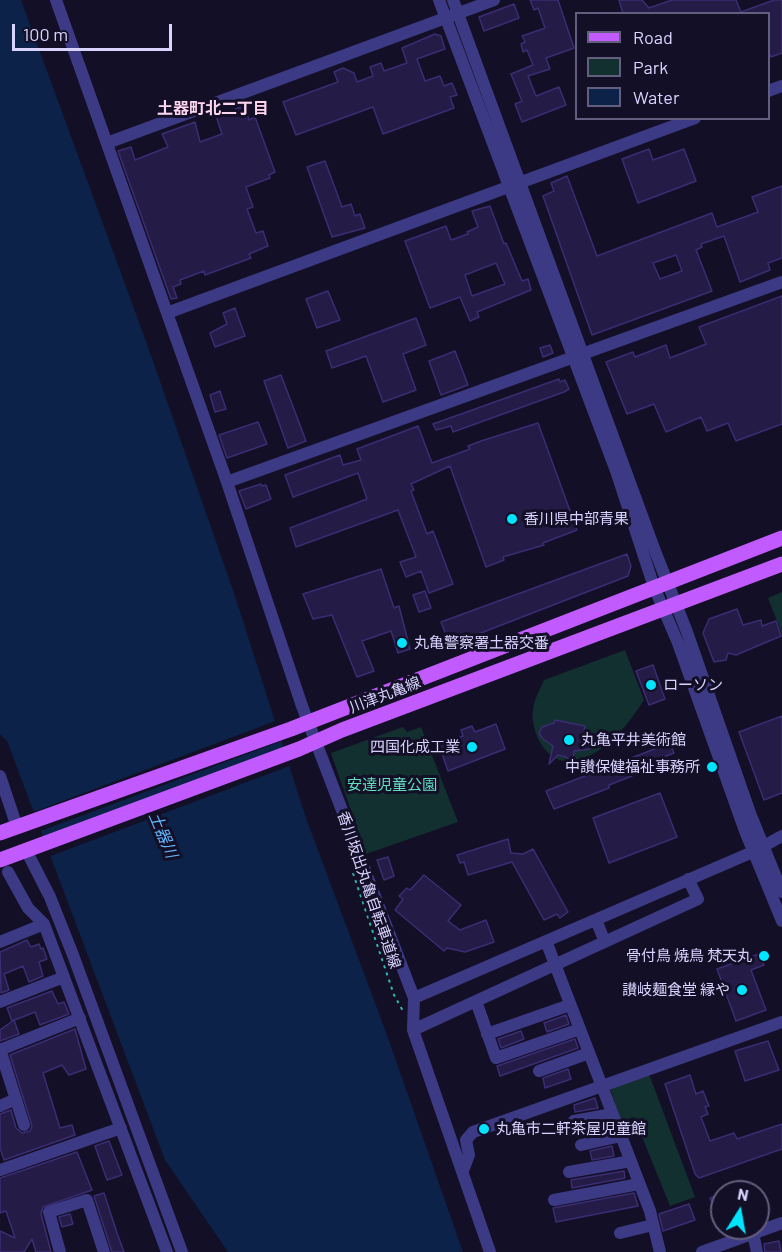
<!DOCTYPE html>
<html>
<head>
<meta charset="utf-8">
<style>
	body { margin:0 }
	#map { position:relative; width:782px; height:1252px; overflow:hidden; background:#130f26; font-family:Barlow,sans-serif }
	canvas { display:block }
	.legend { position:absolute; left:575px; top:12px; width:195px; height:108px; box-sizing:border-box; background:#130f26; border:2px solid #625e7d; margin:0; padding:8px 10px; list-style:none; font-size:18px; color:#d9d4ff }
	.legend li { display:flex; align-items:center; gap:12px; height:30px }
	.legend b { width:30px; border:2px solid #625e7d }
	.north { position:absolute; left:710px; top:1180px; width:60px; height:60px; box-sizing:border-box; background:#130f26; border:2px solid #625e7d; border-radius:50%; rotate:11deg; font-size:16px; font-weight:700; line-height:24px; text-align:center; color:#d9d4ff }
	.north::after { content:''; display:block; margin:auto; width:21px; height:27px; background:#00e5ff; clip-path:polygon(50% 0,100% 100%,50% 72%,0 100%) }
	.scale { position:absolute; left:12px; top:24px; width:160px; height:27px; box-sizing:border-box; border:3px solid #d9d4ff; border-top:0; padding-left:8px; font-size:18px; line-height:21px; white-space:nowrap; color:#d9d4ff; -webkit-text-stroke:4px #130f26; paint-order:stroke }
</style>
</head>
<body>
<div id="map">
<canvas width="782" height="1252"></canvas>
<ul class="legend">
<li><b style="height:8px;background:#c25bff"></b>Road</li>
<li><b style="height:16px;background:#12302f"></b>Park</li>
<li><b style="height:16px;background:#0c2248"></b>Water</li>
</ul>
<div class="north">N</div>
<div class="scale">100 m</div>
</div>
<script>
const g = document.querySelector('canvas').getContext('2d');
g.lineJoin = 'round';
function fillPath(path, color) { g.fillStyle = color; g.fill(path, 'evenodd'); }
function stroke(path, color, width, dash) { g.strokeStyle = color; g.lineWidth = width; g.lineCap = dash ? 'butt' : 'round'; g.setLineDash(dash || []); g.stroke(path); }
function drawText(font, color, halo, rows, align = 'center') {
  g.font = font + ' Barlow,"Noto Sans JP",sans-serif'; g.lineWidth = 6; g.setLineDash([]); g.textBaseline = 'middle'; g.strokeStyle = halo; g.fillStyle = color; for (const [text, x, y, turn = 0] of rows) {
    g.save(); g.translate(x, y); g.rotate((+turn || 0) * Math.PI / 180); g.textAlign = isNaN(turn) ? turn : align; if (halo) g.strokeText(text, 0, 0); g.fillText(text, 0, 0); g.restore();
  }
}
fillPath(new Path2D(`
	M782,592V634L768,598Z
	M625,650L644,700C628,725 604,756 572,761C546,765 530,731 533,710C534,700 540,689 544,680Z
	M403,727L407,732L421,727L458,822L366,854L331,753Z
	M649,1074L695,1197L670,1206L634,1117L621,1121L610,1088Z`), '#12302f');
fillPath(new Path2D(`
	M0,0H21L147,344L234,593L306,818L387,1035L463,1252H228L165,1160L7,741L0,734Z`), '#0c2248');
fillPath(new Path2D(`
	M278,720L284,740L38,832L31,813Z
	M286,747L292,765L48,857L41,839Z`), '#130f26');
const building = new Path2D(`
	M530,0H558L574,48L546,58L550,69L528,76L536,96L559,87L566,105L522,122L515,104L522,101L511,74L533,65L527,50L523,52L521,44L525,42L522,36L545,28L538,8L534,10Z
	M619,0H642L649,8L672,0H736L741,12L774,0H782V53L771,57L768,49V14H623Z
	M514,4L519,18L484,31L479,17Z
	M435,34L441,36L445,49L417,59L425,81L440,76L444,86L452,83L457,95L450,97L454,108L383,134L373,107L296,135L283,102L338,82L334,72L343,68L354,73L357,82L373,76L370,67L381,63L384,71L407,63L402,48Z
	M244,106L249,120L255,117L275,172L269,175L270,178L246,187L253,207L247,209L256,233L263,231L268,246L249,254L251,258L205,275L204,271L180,280L181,284L173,287L177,298L171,299L118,151L131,147L135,160L168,147L162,134L195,122L200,142L222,134L216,116Z
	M649,149L653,160L684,149L696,181L638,203L622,159Z
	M325,161L342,207L351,204L355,216L360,214L365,228L332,237L307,167Z
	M567,176L597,256L712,213L717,227L758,212L752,197L782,186V258L768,263L770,270L740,282L724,236L701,244L702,247L696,250L712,291L592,335L543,196L554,191L551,183ZM676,255L682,271L660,279L653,263Z
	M490,206L504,244L506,243L522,281L528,279L531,290L477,312L479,317L470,321L460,297L430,308L405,241L446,226L451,240L468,234L467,232L478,227L472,211ZM496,263L505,284L472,296L465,275Z
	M328,291L340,320L317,328L306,299Z
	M782,296V424L736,441L728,423L707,431L701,417L666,432L654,404L627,414L606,362L633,352L635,357L666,345L670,358L706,344L699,327Z
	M235,308L245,336L215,347L210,333L227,324L223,313Z
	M416,318L426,345L403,354L416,390L383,402L366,356L332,368L326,351Z
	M550,345L553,353L543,357L540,348Z
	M455,351L468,385L441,395L429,361Z
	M281,375L306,441L288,448L264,381Z
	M559,379L560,382L565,380L569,389L564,392L453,432L451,426L436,430L433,424Z
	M220,391L226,409L215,412L210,395Z
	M258,422L267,444L227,458L219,435Z
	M538,423L577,530L543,543L544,545L503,557L504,560L486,567L450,466L411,484L414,490L411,491L427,534L433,531L453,584L429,593L421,571L406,577L400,562L416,557L398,510L296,547L290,528L367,499L358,473L293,497L285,475L340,455L343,465L361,460L357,449L418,426L432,463L470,449L468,446L481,441Z
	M261,484L262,486L266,485L271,499L246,509L239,491Z
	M627,554L631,566L628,576L450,645L441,622Z
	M381,569L394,608L399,606L410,649L398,653L391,631L362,641L374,671L357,677L332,615L313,619L303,594Z
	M425,591L431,608L419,612L413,595Z
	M737,609L743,625L761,620L762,626L776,621L781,636L736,655L728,653L726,660L714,662L703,633L709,619Z
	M653,665L665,699L649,705L636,671Z
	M782,716V793L764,800L739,732Z
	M555,720L585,726L584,730L594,739L590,749L574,751L573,763L566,757L558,755L549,764L553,746L542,738L539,733L542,727L554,723Z
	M496,724L505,749L448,771L439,745L463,736L461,730L472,726L475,732Z
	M670,743L674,753L630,770L632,776L609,785V788L554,809L546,791Z
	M660,793L677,837L609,863L593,818Z
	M508,839L511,853L523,854L533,849L568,912L560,918L557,914L544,920L512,862L468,875L464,862L460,863L457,855Z
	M388,857L394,876L384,880L377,860Z
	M424,875L461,905L448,921L460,930L486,920L494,942L465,952L447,948L444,951L395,910L403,899L399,896L407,888L410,890Z
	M27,940L31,947L39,944L41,949L43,948L47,959L39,962L43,976L29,982L23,966L4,974L9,990L1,993L0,952Z
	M759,954L764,965L751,970L766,1010L736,1021L717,969Z
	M52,991L58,1004L64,1002L69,1014L40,1025L35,1012L12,1021L7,1008Z
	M566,1015L569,1024L547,1032L544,1023Z
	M14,1020L19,1034L0,1041V1030Z
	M75,1029L86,1069L69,1075L62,1065L43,1073L60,1128L72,1125L75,1135L4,1160L0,1148V1114L11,1110L16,1128L22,1133L30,1131L32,1126L10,1055Z
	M521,1031L524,1039L501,1048L498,1039Z
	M575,1039L578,1048L500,1076L497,1066Z
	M768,1041L779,1070L745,1081L735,1051Z
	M568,1069L571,1079L545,1088L543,1078Z
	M690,1075L696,1094L703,1091L709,1106L705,1107L708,1114L701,1117L710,1141L734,1133L737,1139L782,1124V1149L699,1178L695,1174L665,1084Z
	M595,1098L598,1108L575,1112L574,1105Z
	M604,1124L605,1131L584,1136L582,1128Z
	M109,1141L122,1175L107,1180L95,1146Z
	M612,1146L614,1156L592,1160L590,1151Z
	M77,1152L92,1190L43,1207L41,1214L51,1252H36L32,1239L24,1252H0V1231L15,1238L6,1211L0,1213V1178Z
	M624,1171L625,1178L572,1188L571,1180Z
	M104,1193L117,1233L124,1252H112L94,1196Z
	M634,1193L638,1206L556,1222L553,1208Z
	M722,1194V1227H721L710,1198Z
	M689,1204L695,1220L663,1231L659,1214Z
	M70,1214L73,1224L62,1227L59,1217Z
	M779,1241L781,1252H765L764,1244Z`);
fillPath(building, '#241b47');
stroke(building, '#3b2d73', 1.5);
stroke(new Path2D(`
	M353,873L394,995L403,1011`), '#2fb8b0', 2, [3, 4.5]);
stroke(new Path2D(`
	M56,0L227,482L302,706L414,998L413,1030L490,1252
	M439,0L616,471L654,587L678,643L745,831L782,921
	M453,0L655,551L687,632L750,813L782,892
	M768,91L782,86
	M107,143L494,0
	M167,313L695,118
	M227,482L782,282
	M0,776L17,827
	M27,852L50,897L73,955L182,1252
	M8,872L28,908L44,924L167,1252
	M596,920L605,942
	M546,941L650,1211L660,1252
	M0,942L44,924
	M414,998L755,851L782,836
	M476,1001L496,1058L580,1029
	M0,1002L64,977
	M413,1030L698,899L688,879
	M487,1034L570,1005
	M0,1049L24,1125
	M0,1050L80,1018
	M539,1071L589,1053
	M0,1106L16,1099
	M574,1121L612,1114
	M581,1145L621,1136
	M0,1170L121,1128
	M463,1171L469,1155L466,1140L473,1132L782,1022
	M569,1172L631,1161
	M554,1200L639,1184
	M620,1233L653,1225
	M753,1233L757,1252
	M60,1252L49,1212L87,1200L104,1252
	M702,1252L782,1223`), '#3d3a85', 12);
stroke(new Path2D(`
	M0,833L291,729L782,538
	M0,860L299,749L342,730L782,564`), '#c25bff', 15);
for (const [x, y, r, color] of [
	[512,519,6,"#00e5ff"],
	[402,643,6,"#00e5ff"],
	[651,685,6,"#00e5ff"],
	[569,740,6,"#00e5ff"],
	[472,747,6,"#00e5ff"],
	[712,767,6,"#00e5ff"],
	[764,956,6,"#00e5ff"],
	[742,990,6,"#00e5ff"],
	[484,1129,6,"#00e5ff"]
]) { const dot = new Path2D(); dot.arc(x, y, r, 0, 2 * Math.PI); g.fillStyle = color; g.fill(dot); stroke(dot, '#130f26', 2); }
drawText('15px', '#d9d4ff', '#130f26', [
	["香川県中部青果",524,519],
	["丸亀警察署土器交番",414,643],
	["ローソン",663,685],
	["丸亀平井美術館",581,740],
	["四国化成工業",460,747,"right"],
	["中讃保健福祉事務所",700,767,"right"],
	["骨付鳥 焼鳥 梵天丸",752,956,"right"],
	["讃岐麺食堂 縁や",730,990,"right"],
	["丸亀市二軒茶屋児童館",496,1129]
], 'left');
drawText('15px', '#d9d4ff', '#130f26', [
	["川津丸亀線",385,695,-21],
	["香川坂出丸亀自転車道線",369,890,71]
]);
drawText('15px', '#5fe0c0', '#130f26', [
	["安達児童公園",392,785]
]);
drawText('bold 16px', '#ffd6f0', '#130f26', [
	["土器町北二丁目",213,109]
]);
drawText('italic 16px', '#62b6ff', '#130f26', [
	["土器川",163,835,67]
]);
</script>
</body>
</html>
